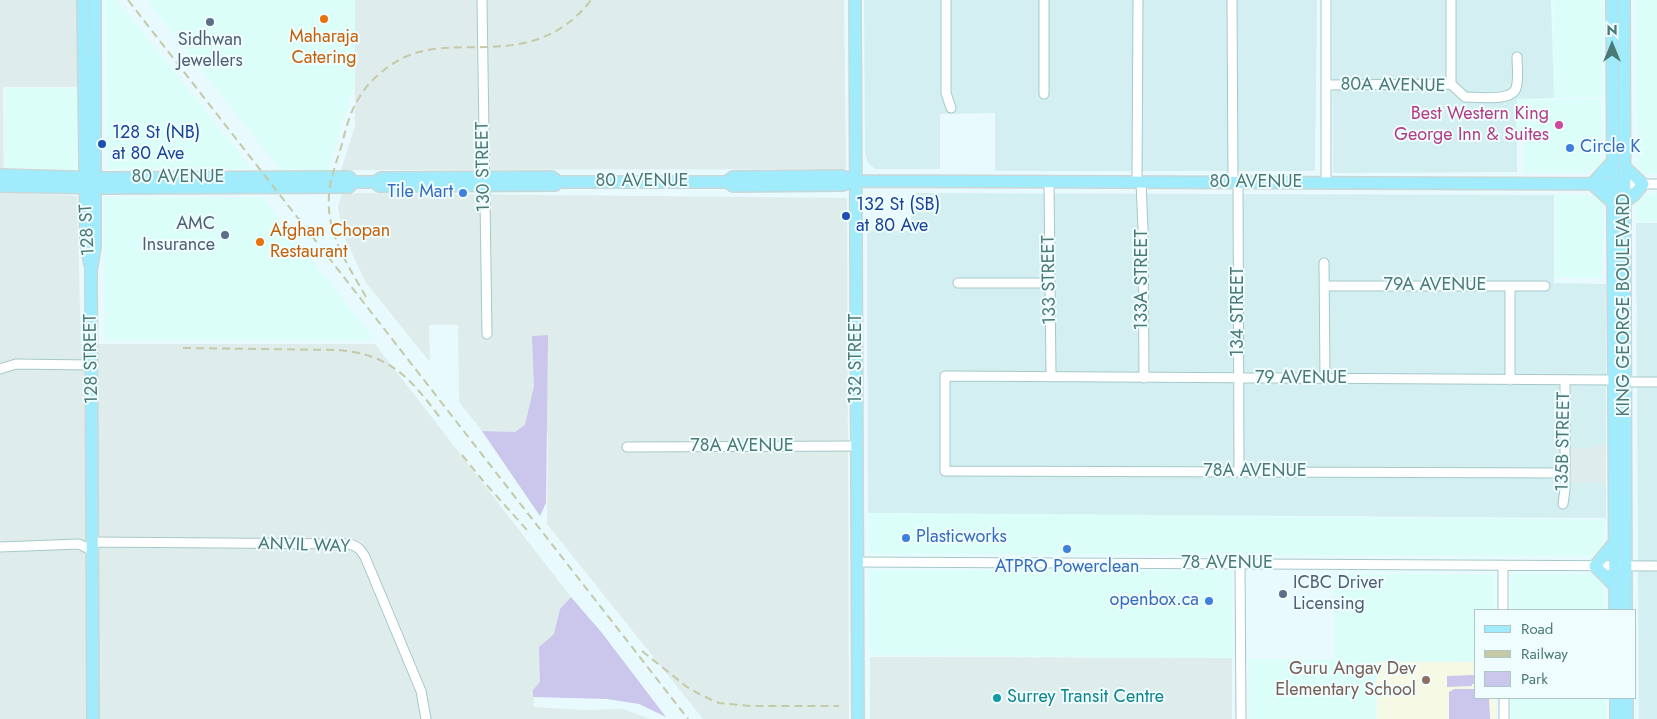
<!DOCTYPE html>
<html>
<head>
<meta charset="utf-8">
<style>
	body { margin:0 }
	#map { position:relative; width:1657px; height:719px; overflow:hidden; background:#e8fafd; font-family:Jost,sans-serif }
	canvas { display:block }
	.legend { position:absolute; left:1474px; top:609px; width:162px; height:90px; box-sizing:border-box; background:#f0fdff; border:1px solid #aec8c8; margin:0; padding:6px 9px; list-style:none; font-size:15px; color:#4b7975 }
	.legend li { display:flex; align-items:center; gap:10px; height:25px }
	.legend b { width:25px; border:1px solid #aec8c8 }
	.north { position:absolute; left:1587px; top:20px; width:50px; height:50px; -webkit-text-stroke:4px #f0fdff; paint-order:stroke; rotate:0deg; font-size:14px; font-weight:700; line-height:20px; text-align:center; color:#4b7975 }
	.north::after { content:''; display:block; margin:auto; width:18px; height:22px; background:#4b7975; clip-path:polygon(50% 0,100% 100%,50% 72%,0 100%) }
</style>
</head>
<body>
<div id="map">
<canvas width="1657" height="719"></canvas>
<ul class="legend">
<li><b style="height:6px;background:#a0ecfd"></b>Road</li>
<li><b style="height:6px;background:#c5c9a5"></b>Railway</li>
<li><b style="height:14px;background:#cbc6ec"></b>Park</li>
</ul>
<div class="north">N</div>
</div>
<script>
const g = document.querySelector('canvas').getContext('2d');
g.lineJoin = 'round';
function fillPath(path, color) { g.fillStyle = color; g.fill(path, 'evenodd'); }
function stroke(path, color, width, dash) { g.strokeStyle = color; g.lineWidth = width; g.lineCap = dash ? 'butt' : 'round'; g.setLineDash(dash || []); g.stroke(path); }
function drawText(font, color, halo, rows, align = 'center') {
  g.font = font + ' Jost,sans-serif'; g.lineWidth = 4; g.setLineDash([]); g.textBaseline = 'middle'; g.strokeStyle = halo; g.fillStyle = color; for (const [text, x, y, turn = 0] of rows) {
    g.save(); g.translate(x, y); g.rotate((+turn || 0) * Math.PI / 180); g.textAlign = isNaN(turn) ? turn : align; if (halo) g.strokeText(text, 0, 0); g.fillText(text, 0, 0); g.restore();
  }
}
fillPath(new Path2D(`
	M864,0H1317L1315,171H995V113L940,114V169H875L868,163L865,154Z
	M1332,0H1551L1554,98L1517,99V172L1333,173Z
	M911,193L1554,195V283L1606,284V446H1594V449L1579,450L1563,447L1562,483H1606V518L868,513L867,231H911Z
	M1636,223H1657V719H1639Z`), '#d3eff2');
fillPath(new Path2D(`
	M105,0H117L252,169H108Z
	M147,0H355V85L328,170H280Z
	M1553,0H1603V97L1554,98Z
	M1635,0H1657V174H1643L1638,168Z
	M5,88H78L77,168L75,170L5,168Z
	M1602,99V137L1592,138H1602L1600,165L1589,173H1523V138L1525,134H1516L1517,100Z
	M1657,192V221L1636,222V203L1641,196Z
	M1556,195H1593L1604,207L1602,278L1555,277Z
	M262,197L375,340H105V198Z
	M868,513L1238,516L1605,520L1604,540L1601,549L1590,556L870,554L869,551Z
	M869,570L1228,571L1231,573L1233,658L869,655Z
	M1514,573L1593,574L1601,581L1605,591V610H1511V578Z
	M1334,574H1492L1494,577V610H1476V661L1376,662V719H1249V659L1334,660Z
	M1511,698H1606V719H1511Z`), '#dcfef9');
fillPath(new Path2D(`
	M0,0H78V87H3L4,192L77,196L81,344H375L571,597L560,609L554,634L539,647L541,682L533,690L534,707L585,710L623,709L650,719H0Z
	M355,0H844L846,169L341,170L355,126Z
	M342,193L847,198L849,719H703L547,524L548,433L482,431L459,402L458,325H429L430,362L366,283L343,234L338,207Z
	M1593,446H1606V483H1571L1570,448L1593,449Z
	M870,657L1232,658V719H870Z`), '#dfecec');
fillPath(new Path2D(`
	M1377,662H1476V698H1495L1496,719H1377Z`), '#f6fae5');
fillPath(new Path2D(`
	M548,335L546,503L540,516L482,431L515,432L525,425L534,386L532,336Z
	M571,597L602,633L666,717L639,704L607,699L533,697V690L540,682L539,647L554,634L560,609Z
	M1473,675H1476V684H1472V686L1447,687V676Z
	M1454,689H1476V698H1489L1490,719H1449V692Z`), '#cbc6ec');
const minor = new Path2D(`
	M482,0L487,334
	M946,0V93L951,108
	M1232,0L1233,183
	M1451,84V0
	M1326,85L1451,84L1465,97C1477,97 1512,102 1516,88C1519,79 1517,66 1517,57
	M1044,94V0
	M1049,182L1051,377
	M1137,182L1138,0
	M1141,182L1143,229L1144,378
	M1238,183L1239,471
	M1326,183V0
	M1625,184H1657
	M1324,263L1325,379
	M958,283H1050
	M1325,286H1545
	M1510,286V380
	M0,369L16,364L91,365
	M627,447L857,446
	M1565,473L945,471V376L1614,380L1626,382H1657
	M1563,504L1565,489V380
	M93,542L349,544C358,546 361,550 365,557L421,691L426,719
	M0,547L79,544L93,551
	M857,562L1657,566
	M1240,564L1241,719
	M1503,566V610
	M1504,698V719`);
const major = new Path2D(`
	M83,0L86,244L90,264
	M855,0L858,719
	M1612,0L1615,610
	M1624,0L1626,610
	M1625,167L1643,184L1634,195L1625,202
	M0,175L104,178L349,177L354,182
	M375,182L381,178L552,177L558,182
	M727,182L733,177L842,176L856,181
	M1592,184L1613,161
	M1592,184L1613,203
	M0,186L101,188L349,187L354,182H375L379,186L555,185L558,182H727L733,186L842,185L856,181L1625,184
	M1614,543L1595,566L1615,586
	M1616,698V719
	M1627,698V719
	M93,719L91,271L95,247V0`);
stroke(minor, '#a5c9c8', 11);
stroke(major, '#c9d7d6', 14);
stroke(minor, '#fff', 9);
stroke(major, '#a0ecfd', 11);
stroke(new Path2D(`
	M128,0L688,719
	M366,297C348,265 326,234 329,195C330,178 337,161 342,144C346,128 350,112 359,98C365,87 374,78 384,70C426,36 471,53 519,44C548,39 573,24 591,0
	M183,348L339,350C392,355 411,379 441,419
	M462,455L484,482L527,530
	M642,651L687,687L701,695L719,703L750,706H839`), '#c5c9a5', 2, [8, 5]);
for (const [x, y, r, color] of [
	[324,19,5,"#e8710a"],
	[210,22,5,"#5c6f8a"],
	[1559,125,5,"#d1479c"],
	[102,144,5,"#1a4fb4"],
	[1570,148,5,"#3f7fe0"],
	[463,193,5,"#3f7fe0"],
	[846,216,5,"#1a4fb4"],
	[225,235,5,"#5c6f8a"],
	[260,242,5,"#e8710a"],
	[906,538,5,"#3f7fe0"],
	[1067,549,5,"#3f7fe0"],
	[1283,594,5,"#5c6f8a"],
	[1209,601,5,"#3f7fe0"],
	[1426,680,5,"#8d6e63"],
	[997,698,5,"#0f9aa8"]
]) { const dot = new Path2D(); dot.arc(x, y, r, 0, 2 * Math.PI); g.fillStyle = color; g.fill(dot); stroke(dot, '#f0fdff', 2); }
drawText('18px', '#c56008', '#f0fdff', [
	["Maharaja",324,38],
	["Catering",324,59],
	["Afghan Chopan",270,232,"left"],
	["Restaurant",270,253,"left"]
]);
drawText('18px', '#4e5e75', '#f0fdff', [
	["Sidhwan",210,41],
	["Jewellers",210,62],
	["AMC",215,225,"right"],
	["Insurance",215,246,"right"],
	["ICBC Driver",1293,584,"left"],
	["Licensing",1293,605,"left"]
]);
drawText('18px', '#4b7975', '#f0fdff', [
	["80A AVENUE",1393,86,1],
	["130 STREET",484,167,-91],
	["80 AVENUE",178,178],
	["80 AVENUE",642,182],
	["80 AVENUE",1256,183],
	["128 ST",88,230,-93],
	["133 STREET",1050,280,-91],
	["133A STREET",1143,280,-90],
	["79A AVENUE",1435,286],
	["KING GEORGE BOULEVARD",1625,305,-90],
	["134 STREET",1239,312,-90],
	["128 STREET",92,359,-91],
	["132 STREET",857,359,-90],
	["79 AVENUE",1301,379],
	["135B STREET",1564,442,-89],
	["78A AVENUE",742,447],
	["78A AVENUE",1255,472],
	["ANVIL WAY",304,546,2],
	["78 AVENUE",1227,564]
]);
drawText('18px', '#b23c85', '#f0fdff', [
	["Best Western King",1549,115],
	["George Inn & Suites",1549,136]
], 'right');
drawText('18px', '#164399', '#f0fdff', [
	["128 St (NB)",112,134],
	["at 80 Ave",112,155],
	["132 St (SB)",856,206],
	["at 80 Ave",856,227]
], 'left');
drawText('18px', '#366cbe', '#f0fdff', [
	["Circle K",1580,148],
	["Tile Mart",453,193,"right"],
	["Plasticworks",916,538],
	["ATPRO Powerclean",1067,568,"center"],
	["openbox.ca",1199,601,"right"]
], 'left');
drawText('18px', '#785e54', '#f0fdff', [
	["Guru Angav Dev",1416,670],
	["Elementary School",1416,691]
], 'right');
drawText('18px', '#0d838f', '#f0fdff', [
	["Surrey Transit Centre",1007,698]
], 'left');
</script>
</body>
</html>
